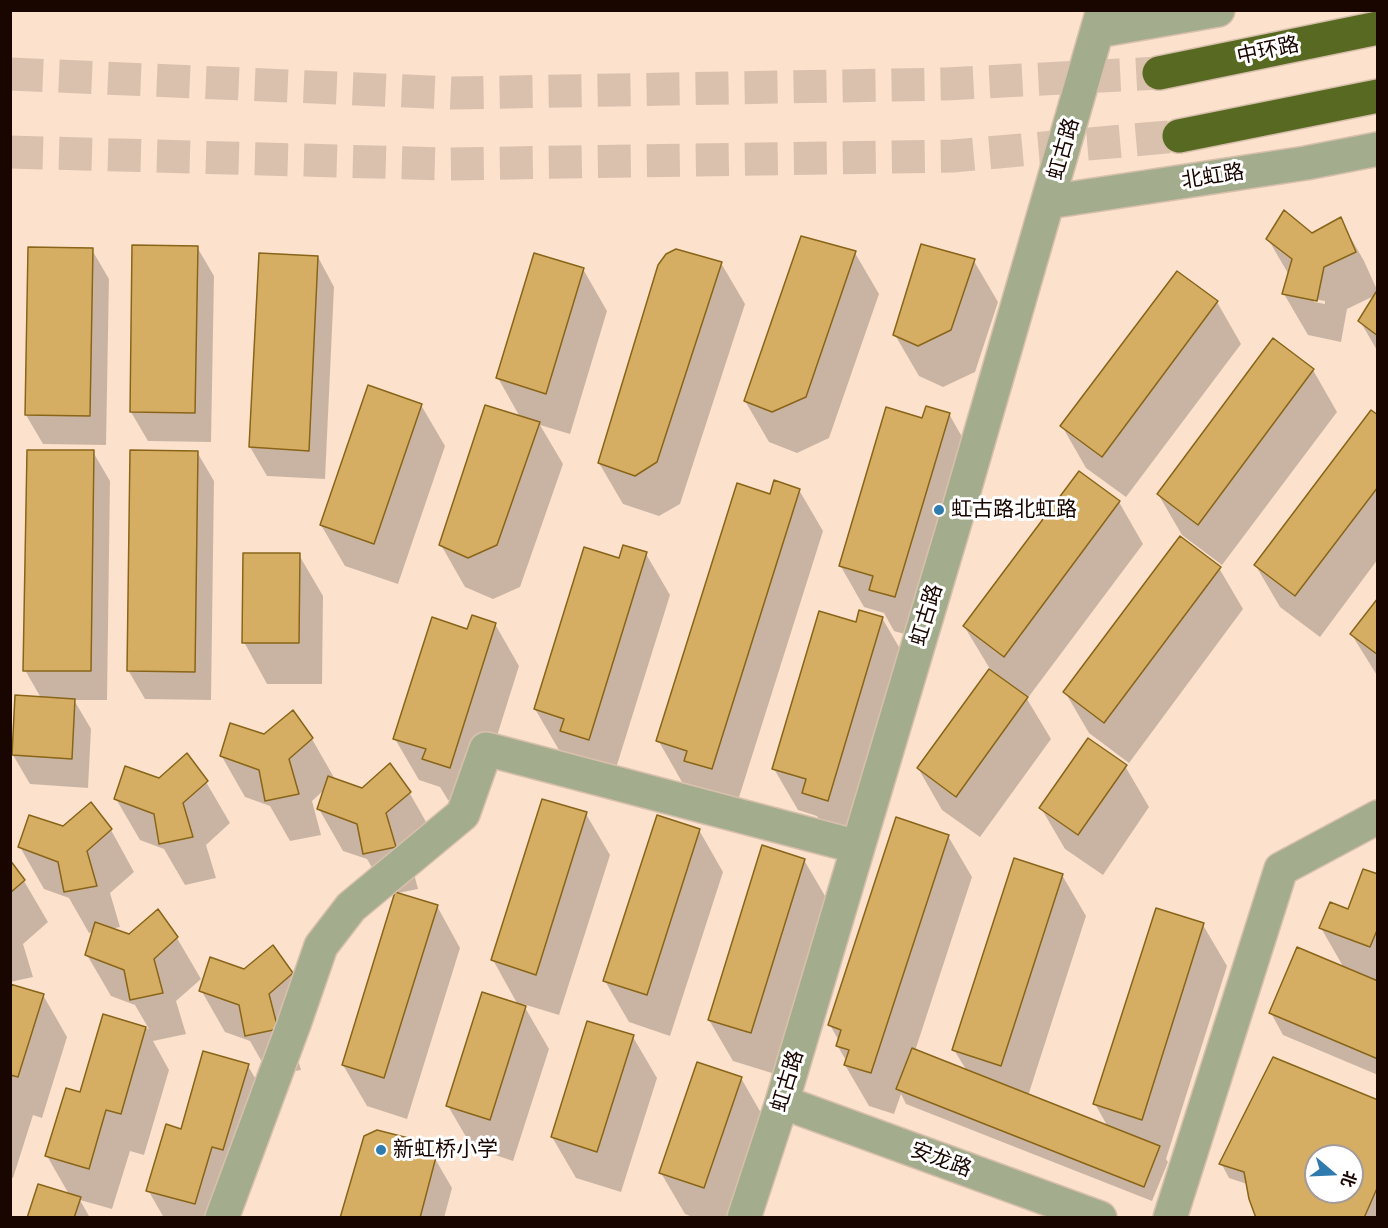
<!DOCTYPE html>
<html>
<head>
<meta charset="utf-8">
<style>
	body { margin:0 }
	#map { position:relative; width:1388px; height:1228px; overflow:hidden; background:#fce2cd; font-family:"PT Sans Narrow","Noto Sans SC",sans-serif }
	canvas { display:block }
	.frame { position:absolute; inset:0; border:12px solid #1a0600; pointer-events:none }
	.north { position:absolute; left:1304px; top:1144px; width:60px; height:60px; box-sizing:border-box; background:#fff; border:2px solid #a39b99; border-radius:50%; rotate:109deg; font-size:16px; font-weight:700; line-height:24px; text-align:center; color:#1a0600 }
	.north::after { content:''; display:block; margin:auto; width:21px; height:27px; background:#2f7bae; clip-path:polygon(50% 0,100% 100%,50% 72%,0 100%) }
</style>
</head>
<body>
<div id="map">
<canvas width="1388" height="1228"></canvas>
<div class="frame"></div>
<div class="north">北</div>
</div>
<script>
const g = document.querySelector('canvas').getContext('2d');
g.lineJoin = 'round';
function fillPath(path, color) { g.fillStyle = color; g.fill(path, 'evenodd'); }
function stroke(path, color, width, dash) { g.strokeStyle = color; g.lineWidth = width; g.lineCap = dash ? 'butt' : 'round'; g.setLineDash(dash || []); g.stroke(path); }
function drawText(font, color, halo, rows, align = 'center') {
  g.font = font + ' "PT Sans Narrow","Noto Sans SC",sans-serif'; g.lineWidth = 6; g.setLineDash([]); g.textBaseline = 'middle'; g.strokeStyle = halo; g.fillStyle = color; for (const [text, x, y, turn = 0] of rows) {
    g.save(); g.translate(x, y); g.rotate((+turn || 0) * Math.PI / 180); g.textAlign = isNaN(turn) ? turn : align; if (halo) g.strokeText(text, 0, 0); g.fillText(text, 0, 0); g.restore();
  }
}
fillPath(new Path2D(`
	M1340,219L1364,261L1378,292V352L1360,321L1376,295L1347,309L1341,342L1308,335L1284,294L1289,275L1268,239L1312,235ZM1314,299L1325,301V304L1314,302Z
	M197,247L214,276L211,442L148,441L131,412Z
	M92,250L109,279L106,445L43,444L26,415Z
	M855,253L879,294L829,438L797,453L769,442L745,401Z
	M318,257L334,287L325,479L267,476L250,447Z
	M974,261L998,302L975,372L943,387L919,376L895,335Z
	M721,263L745,304L680,504L659,516L623,504L599,463Z
	M583,269L607,311L570,434L540,425L563,464L520,587L493,599L465,587L441,545L520,417L498,378Z
	M1177,273L1217,302L1241,344L1126,497L1086,468L1062,426Z
	M1313,370L1337,412L1222,565L1182,535L1158,494Z
	M421,405L445,446L398,584L345,566L321,525Z
	M949,414L973,456L918,638L894,631L884,613L864,607L840,565L923,420Z
	M1378,417V559L1320,637L1280,607L1256,566Z
	M93,452L110,481L107,700H74L91,729L88,788L30,784L13,755L41,698L25,670Z
	M197,452L214,481L211,700L145,699L128,670Z
	M799,490L823,531L735,810L710,802L702,788L682,782L658,740L771,495Z
	M1119,502L1143,544L1027,699L1051,739L980,837L942,810L918,768L990,669L964,626Z
	M646,554L670,595L612,781L575,755L559,750L535,709L620,560Z
	M299,555L323,596L322,684H267L244,642Z
	M1219,568L1243,609L1129,763L1089,733L1065,692Z
	M1378,600V677L1352,635Z
	M882,618L906,659L852,842L827,834L817,816L798,810L774,769L857,623Z
	M495,624L519,666L474,809L448,800L440,787L419,780L395,739L468,631Z
	M264,736L312,739L336,781L362,790L409,792L433,834L409,855L418,889L388,895L367,859L343,851L319,809L325,789L312,801L321,835L290,841L270,806L245,797L221,755Z
	M1125,766L1149,807L1103,875L1065,849L1041,808Z
	M159,779L206,782L230,823L206,845L216,878L185,885L164,849L140,840L116,799Z
	M91,804L111,830L134,872L110,893L120,927L111,929L129,935L177,938L201,979L176,1001L186,1034L153,1041L169,1070L144,1155L130,1151L112,1209L80,1200L90,1218H29L70,1196L47,1156L81,1094L104,1016L149,1029L135,1005L111,996L87,955L93,932L89,933L69,898L44,889L20,847L63,828Z
	M586,814L610,855L559,1015L523,1004L549,1049L513,1161L472,1147L448,1106L518,1005L493,960Z
	M699,830L723,872L670,1036L629,1022L605,981Z
	M948,836L972,877L915,1051L967,1071L954,1050L1062,875L1086,916L1028,1096L1108,1127L1095,1104L1203,925L1227,966L1166,1159L1168,1162L1152,1201L906,1104L901,1094L894,1114L869,1106L845,1065L847,1062L837,1045L839,1041L830,1025Z
	M804,860L828,901L775,1074L733,1061L709,1020Z
	M10,862L24,881L48,922L23,944L33,977L10,982Z
	M1378,876V1075L1283,1035L1271,1013L1344,968L1321,928L1349,911Z
	M437,906L460,948L407,1119L367,1106L343,1065Z
	M244,971L292,974L316,1015L291,1036L301,1070L270,1076L250,1041L225,1032L201,990Z
	M10,986L43,995L67,1037L42,1118L33,1115L13,1178L10,1177Z
	M633,1037L657,1078L621,1192L576,1178L552,1137Z
	M248,1066L272,1107L226,1218H164L148,1190L182,1131Z
	M741,1078L765,1120L732,1218H695L685,1214L661,1173Z
	M1378,1102V1218H1258L1247,1184L1229,1178L1221,1163ZM1316,1156H1352V1192H1316Z
	M427,1145L452,1188L444,1218H342Z`), '#0003');
const building = new Path2D(`
	M1284,210L1312,233L1341,217L1356,252L1324,267L1317,301L1282,294L1292,259L1266,239Z
	M801,236L856,251L806,397L772,412L744,401Z
	M921,244L975,259L951,330L918,346L893,335Z
	M132,245L198,246L195,413L130,412Z
	M28,247L93,248L90,416L25,415Z
	M676,249L722,262L657,462L635,476L598,463L658,265L666,254Z
	M259,253L318,256L309,451L249,447Z
	M534,253L584,268L546,394L496,378Z
	M1177,271L1218,301L1102,457L1060,426Z
	M1376,292L1378,294V336L1358,321Z
	M1273,338L1314,369L1198,525L1157,494Z
	M368,385L422,404L374,544L320,525Z
	M485,405L540,422L497,545L468,558L439,545Z
	M926,406L950,413L895,597L869,590L873,576L839,566L886,407L922,418Z
	M1371,410L1378,415V487L1295,596L1254,565Z
	M27,450H94L91,671H23Z
	M130,450L198,451L195,672L127,671Z
	M1079,471L1120,501L1004,657L963,626Z
	M774,480L800,489L712,769L684,761L687,751L656,741L737,483L770,494Z
	M1180,536L1221,567L1104,723L1063,692Z
	M623,545L647,552L589,740L560,731L564,719L534,709L584,547L619,558Z
	M243,553H300L299,643H242Z
	M1378,598V655L1350,634Z
	M859,610L883,617L828,801L802,793L806,779L772,769L819,611L856,622Z
	M472,615L496,623L450,768L422,759L426,749L393,739L432,617L467,629Z
	M989,669L1028,697L956,797L917,768Z
	M15,695L75,699L72,759L12,755Z
	M293,710L313,738L289,759L299,794L265,801L259,770L220,756L230,723L264,734Z
	M1088,738L1127,765L1078,835L1039,808Z
	M187,753L208,781L183,803L193,837L159,844L154,814L114,799L125,766L159,778Z
	M390,763L411,792L386,813L396,847L363,854L357,824L317,809L328,776L362,788Z
	M542,799L587,812L536,975L491,960Z
	M91,802L112,829L87,851L97,886L64,892L58,862L18,847L29,815L63,826Z
	M657,815L700,829L647,995L603,981Z
	M896,817L949,835L871,1073L844,1065L849,1050L836,1046L841,1030L828,1025Z
	M762,845L805,859L751,1033L708,1020Z
	M1014,858L1063,874L1001,1066L952,1050Z
	M10,860L25,880L10,893Z
	M1363,869L1378,874V928L1370,947L1319,928L1330,902L1348,909Z
	M395,892L438,905L384,1078L342,1065Z
	M1156,908L1204,923L1142,1120L1093,1104Z
	M158,909L178,937L154,959L163,993L130,1000L124,970L85,955L95,922L129,934Z
	M273,945L293,973L269,994L278,1029L245,1036L239,1005L199,991L210,957L244,969Z
	M1297,947L1378,981V1059L1269,1013Z
	M10,984L44,994L18,1077L10,1075Z
	M482,992L526,1006L490,1120L446,1106Z
	M103,1014L146,1027L121,1114L106,1110L89,1169L45,1156L66,1088L80,1092Z
	M587,1021L634,1035L597,1152L551,1137Z
	M912,1048L1160,1146L1144,1187L896,1089Z
	M203,1051L249,1064L223,1150L212,1147L195,1204L146,1191L166,1124L181,1129Z
	M1273,1057L1378,1100V1186L1364,1218H1256L1249,1199L1244,1172L1219,1164ZM1316,1156H1352V1192H1316Z
	M697,1062L742,1077L704,1188L659,1173Z
	M377,1130L428,1143L436,1157L420,1218H340L364,1136Z
	M38,1184L81,1197L74,1218H27Z`);
fillPath(building, '#d6ae63');
stroke(building, '#886518', 1.5);
stroke(new Path2D(`
	M10,74L452,93L946,84L1159,73
	M10,152L445,164L953,156L1179,136`), '#dac1ae', 33, [33, 16]);
const minor = new Path2D(`
	M1097,31L1218,10
	M1048,202L1306,163L1378,149
	M782,1102L1100,1218
	M222,1218L294,1024L321,946L351,907L463,814L486,749L858,847
	M744,1218L782,1102L957,515L1103,10
	M1170,1218L1281,869L1378,817`);
const highway = new Path2D(`
	M1159,73L1378,28
	M1179,136L1378,96`);
stroke(minor, '#d8bfac', 36);
stroke(highway, '#d8bfac', 36);
stroke(minor, '#a3ad8e', 33);
stroke(highway, '#586921', 33);
for (const [x, y, r, color] of [
	[939,510,6,"#2f7bae"],
	[381,1150,6,"#2f7bae"]
]) { const dot = new Path2D(); dot.arc(x, y, r, 0, 2 * Math.PI); g.fillStyle = color; g.fill(dot); stroke(dot, '#fff', 2); }
drawText('21px', '#1a0600', '#fff', [
	["中环路",1268,51,-12],
	["虹古路",1064,149,-74],
	["北虹路",1213,177,-9],
	["虹古路",927,615,-73],
	["虹古路",788,1081,-73],
	["安龙路",941,1160,20]
]);
drawText('21px', '#1a0600', '#fff', [
	["虹古路北虹路",951,510],
	["新虹桥小学",393,1150]
], 'left');
</script>
</body>
</html>
